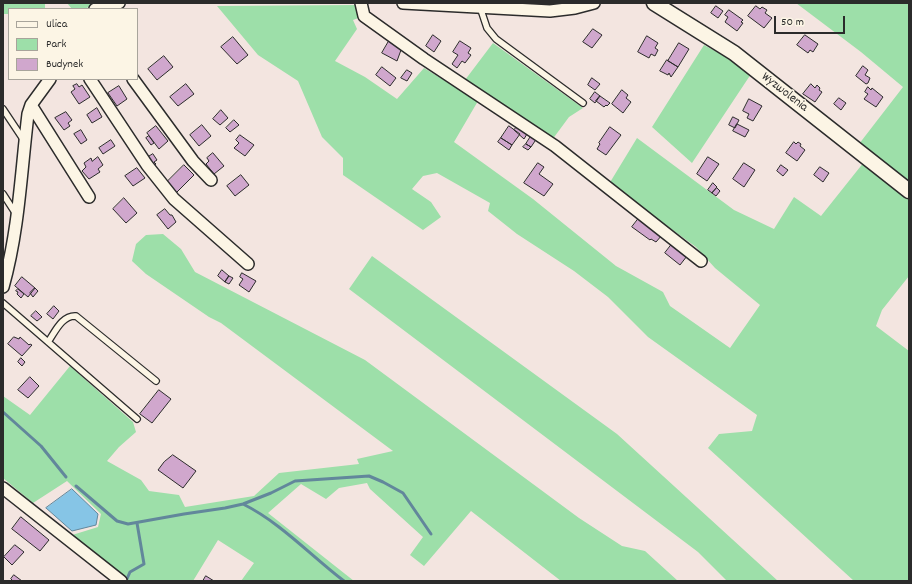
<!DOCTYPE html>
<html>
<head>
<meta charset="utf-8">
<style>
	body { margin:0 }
	#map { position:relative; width:912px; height:584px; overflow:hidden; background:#f3e5e0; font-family:Dekko,sans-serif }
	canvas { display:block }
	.frame { position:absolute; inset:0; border:4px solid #2b2b2b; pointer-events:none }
	.legend { position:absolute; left:8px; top:8px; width:130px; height:72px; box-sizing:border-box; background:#fcf5e5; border:1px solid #a8a49b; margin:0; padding:5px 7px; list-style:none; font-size:12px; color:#2b2b2b }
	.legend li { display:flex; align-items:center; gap:8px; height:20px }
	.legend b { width:20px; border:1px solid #a8a49b }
	.scale { position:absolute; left:774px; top:16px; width:71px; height:18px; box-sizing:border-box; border:2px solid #2b2b2b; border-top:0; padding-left:5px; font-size:12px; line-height:14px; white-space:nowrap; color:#2b2b2b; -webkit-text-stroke:3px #fcf5e5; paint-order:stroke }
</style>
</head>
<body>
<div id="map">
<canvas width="912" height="584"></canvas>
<div class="frame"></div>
<ul class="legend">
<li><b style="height:5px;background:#fcf5e5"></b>Ulica</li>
<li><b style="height:11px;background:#9ddfa9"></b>Park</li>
<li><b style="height:11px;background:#d0a7cd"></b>Budynek</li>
</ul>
<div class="scale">50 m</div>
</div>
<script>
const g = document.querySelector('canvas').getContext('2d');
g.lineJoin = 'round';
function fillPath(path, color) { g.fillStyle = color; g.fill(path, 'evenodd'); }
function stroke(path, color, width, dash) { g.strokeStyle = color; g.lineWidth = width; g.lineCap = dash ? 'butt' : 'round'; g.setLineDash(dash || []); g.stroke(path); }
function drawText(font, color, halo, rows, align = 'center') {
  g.font = font + ' Dekko,sans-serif'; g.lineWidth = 3; g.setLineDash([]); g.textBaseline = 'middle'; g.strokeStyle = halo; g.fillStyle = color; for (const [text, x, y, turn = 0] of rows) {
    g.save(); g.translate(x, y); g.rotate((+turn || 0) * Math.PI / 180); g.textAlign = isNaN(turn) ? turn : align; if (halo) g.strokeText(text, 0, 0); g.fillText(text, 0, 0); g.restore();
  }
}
fillPath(new Path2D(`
	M3,3H45V9H9V14H3Z
	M67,3H99L84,9H72Z
	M474,3H577L556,7Z
	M796,3H909V183L859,144L903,87L861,52Z
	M357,5L361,17L353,20L357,29L335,61L365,77L397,99L424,68L478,101L454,142L533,199L616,266L663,292L670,306L730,348L760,305L715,268L696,247L609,184L637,138L734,210L774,229L794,197L821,216L864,162L909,198V276L882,310L876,326L909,351V581H854L708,448L719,434L752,431L757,415L648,337L608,297L574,271L517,234L488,211L490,203L437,173L423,176L412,189L431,202L441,217L423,230L343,175V158L322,137L298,81L258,55L217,6Z
	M493,43L583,108L569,117L552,140L465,80Z
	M704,45L728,58L751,74L692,163L652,127Z
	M163,234L181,249L195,272L365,360L579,518L622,546L645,551L678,581H561L471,511L424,566L410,555L423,537L370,489L367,483L339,488L326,499L301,484L268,513L354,581H241L254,563L218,540L193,581H125L69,536L98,527L101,514L67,481L33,503L3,478V396L30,415L70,366L133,422L136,432L119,447L107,461L141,480L149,491L179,495L185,507L254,496L279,473L359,464L357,459L393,451L221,323L209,317L146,274L132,261L136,244L146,235Z
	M372,256L617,434L778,581H727L698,552L349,289Z`), '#9ddfa9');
const water = new Path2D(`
	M72,489L98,514L96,525L72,531L46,508Z`);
fillPath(water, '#86c5e6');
stroke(water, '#62879b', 1);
stroke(new Path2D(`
	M3,412L41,446L66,477
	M76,486L117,521L128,524L184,514L225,508L243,504L271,493L295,481L369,476L383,482L403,493L431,534
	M243,504C281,523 310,555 344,581
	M126,581L130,572L144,564L137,523`), '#62879b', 3);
const building = new Path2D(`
	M716,6L723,11L718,18L711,13Z
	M756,6L760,9L762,7L767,10L765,13L772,18L764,28L748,16Z
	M729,10L743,20L741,22L743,23L737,31L725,22L728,17L725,15Z
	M593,29L602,35L592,48L583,42Z
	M433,35L441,41L434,52L426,46Z
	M805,35L818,44L813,52L810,50L808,53L797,45Z
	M647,36L658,43L655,48L658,50L655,56L651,54L649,58L638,52Z
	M233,37L248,55L237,64L221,47Z
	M389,41L401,50L397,61L382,53Z
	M460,41L471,48L468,53L471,55L465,63L462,61L457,68L452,64L458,55L453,52Z
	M679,43L689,49L678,67L668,61Z
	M164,56L173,67L157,80L148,69Z
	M667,60L678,67L671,77L669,73L668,75L660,71Z
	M863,66L868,70L865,75L870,78L868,83L866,84L856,76Z
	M382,67L396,78L390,86L376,75Z
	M407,70L412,73L407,81L401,78Z
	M592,78L600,84L595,90L588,85Z
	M77,84L79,87L82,85L90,97L79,104L71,92L75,89L73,86Z
	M186,84L194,94L178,106L170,97Z
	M811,84L815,88L817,85L820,88L819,90L822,92L815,102L803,94Z
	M119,86L127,99L117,106L108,93Z
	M868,87L871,90L872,88L883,97L876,107L864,99L868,94L865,92Z
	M622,90L628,95L626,98L631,102L623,113L612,104Z
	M595,92L600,96L595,103L590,99Z
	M600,96L610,103L607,106L606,105L604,107L596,101Z
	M839,98L846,103L841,110L834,104Z
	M749,99L762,106L753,121L747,118L749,114L743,111Z
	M97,108L102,117L92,123L87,115Z
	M221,110L228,118L220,125L213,119Z
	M66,112L72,120L68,123L70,126L64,130L55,118Z
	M733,117L739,120L735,128L729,125Z
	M234,120L239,125L230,132L226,128Z
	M737,124L749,130L745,137L733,131Z
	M202,125L211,136L199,146L190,135Z
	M156,126L168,141L159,149L147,133Z
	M509,126L520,134L512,145L501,138Z
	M517,127L527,134L524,139L514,130Z
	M610,127L621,135L606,155L597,149L600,144L599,143Z
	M81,130L87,140L81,144L74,134Z
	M533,133L537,138L531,147L526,144Z
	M240,135L254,145L245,156L234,148L239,143L236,140Z
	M149,136L154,143L151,145L146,138Z
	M501,138L512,145L509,150L498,142Z
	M111,140L115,146L103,154L99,148Z
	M794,142L796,144L798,142L801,144L800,146L805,150L797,161L786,153Z
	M526,144L531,147L528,150L523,147Z
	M213,153L224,166L214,174L206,164L209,161L207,158Z
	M153,154L157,160L154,162L156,164L151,167L145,159Z
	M98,157L103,165L98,169L100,172L89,179L82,171L86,167L84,163L91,158L92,161Z
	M708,157L719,164L707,181L697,174Z
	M538,163L544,167L539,174L553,184L544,196L524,183Z
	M744,163L755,170L744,187L733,179Z
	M184,165L194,175L174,195L164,185Z
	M781,165L788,170L783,176L777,171Z
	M820,167L829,173L823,182L814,175Z
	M137,168L145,178L133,186L125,176Z
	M241,175L249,185L235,196L227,186Z
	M713,183L717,187L712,193L708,190Z
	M717,188L720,191L716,196L712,193Z
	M124,198L137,213L126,223L113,209Z
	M165,209L170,215H172L176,222L168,229L157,215Z
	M639,218L662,235L656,242L651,239L650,240L632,227Z
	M672,244L687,256L680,265L665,253Z
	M222,270L229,276L225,282L218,276Z
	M242,273L256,281L249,292L239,285L243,279L240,277Z
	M229,276L233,278L229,284L225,282Z
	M22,277L35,288L28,297L15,286Z
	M35,288L38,291L33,297L30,293Z
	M18,289L24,294L21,298L17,294L18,292L16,291Z
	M54,306L59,311L53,319L47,314Z
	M36,311L42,317L37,321L31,316Z
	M14,337L19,339L20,337L29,345L30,344L32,345L22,356L8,344Z
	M21,358L25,362L22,366L18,362Z
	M30,377L39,386L28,398L18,390Z
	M159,390L171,399L152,423L140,414Z
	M173,455L196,471L183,488L158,470L164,462Z
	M21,517L49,540L40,551L12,529Z
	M15,545L24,552L12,565L4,557Z
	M14,575L22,581H13L11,579Z
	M206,576L214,581H203Z`);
fillPath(building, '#d0a7cd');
stroke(building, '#2b2b2b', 1);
const service = new Path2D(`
	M480,7L487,28L496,39L583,103
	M3,109L23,139
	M3,194L16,214
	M3,303L137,419
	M48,342C55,332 62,315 76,316L156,381`);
const minor = new Path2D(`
	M361,3L364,16L424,59L555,146L701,261
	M403,3L550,11L575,8L594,3
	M95,9L119,3
	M90,79L147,165L174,199L248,264
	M133,79L193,161L211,180
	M31,105L89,197
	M3,287C19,230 21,172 28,114L31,105L50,79
	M3,488L121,581`);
const tertiary = new Path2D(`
	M654,3L734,53L909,191`);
stroke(service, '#2b2b2b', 8);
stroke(minor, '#2b2b2b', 14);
stroke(tertiary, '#2b2b2b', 17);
stroke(service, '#fcf5e5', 5.5);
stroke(minor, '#fcf5e5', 11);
stroke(tertiary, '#fcf5e5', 14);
drawText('13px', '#2b2b2b', '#fcf5e5', [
	["Wyzwolenia",784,93,38]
]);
</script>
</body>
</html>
